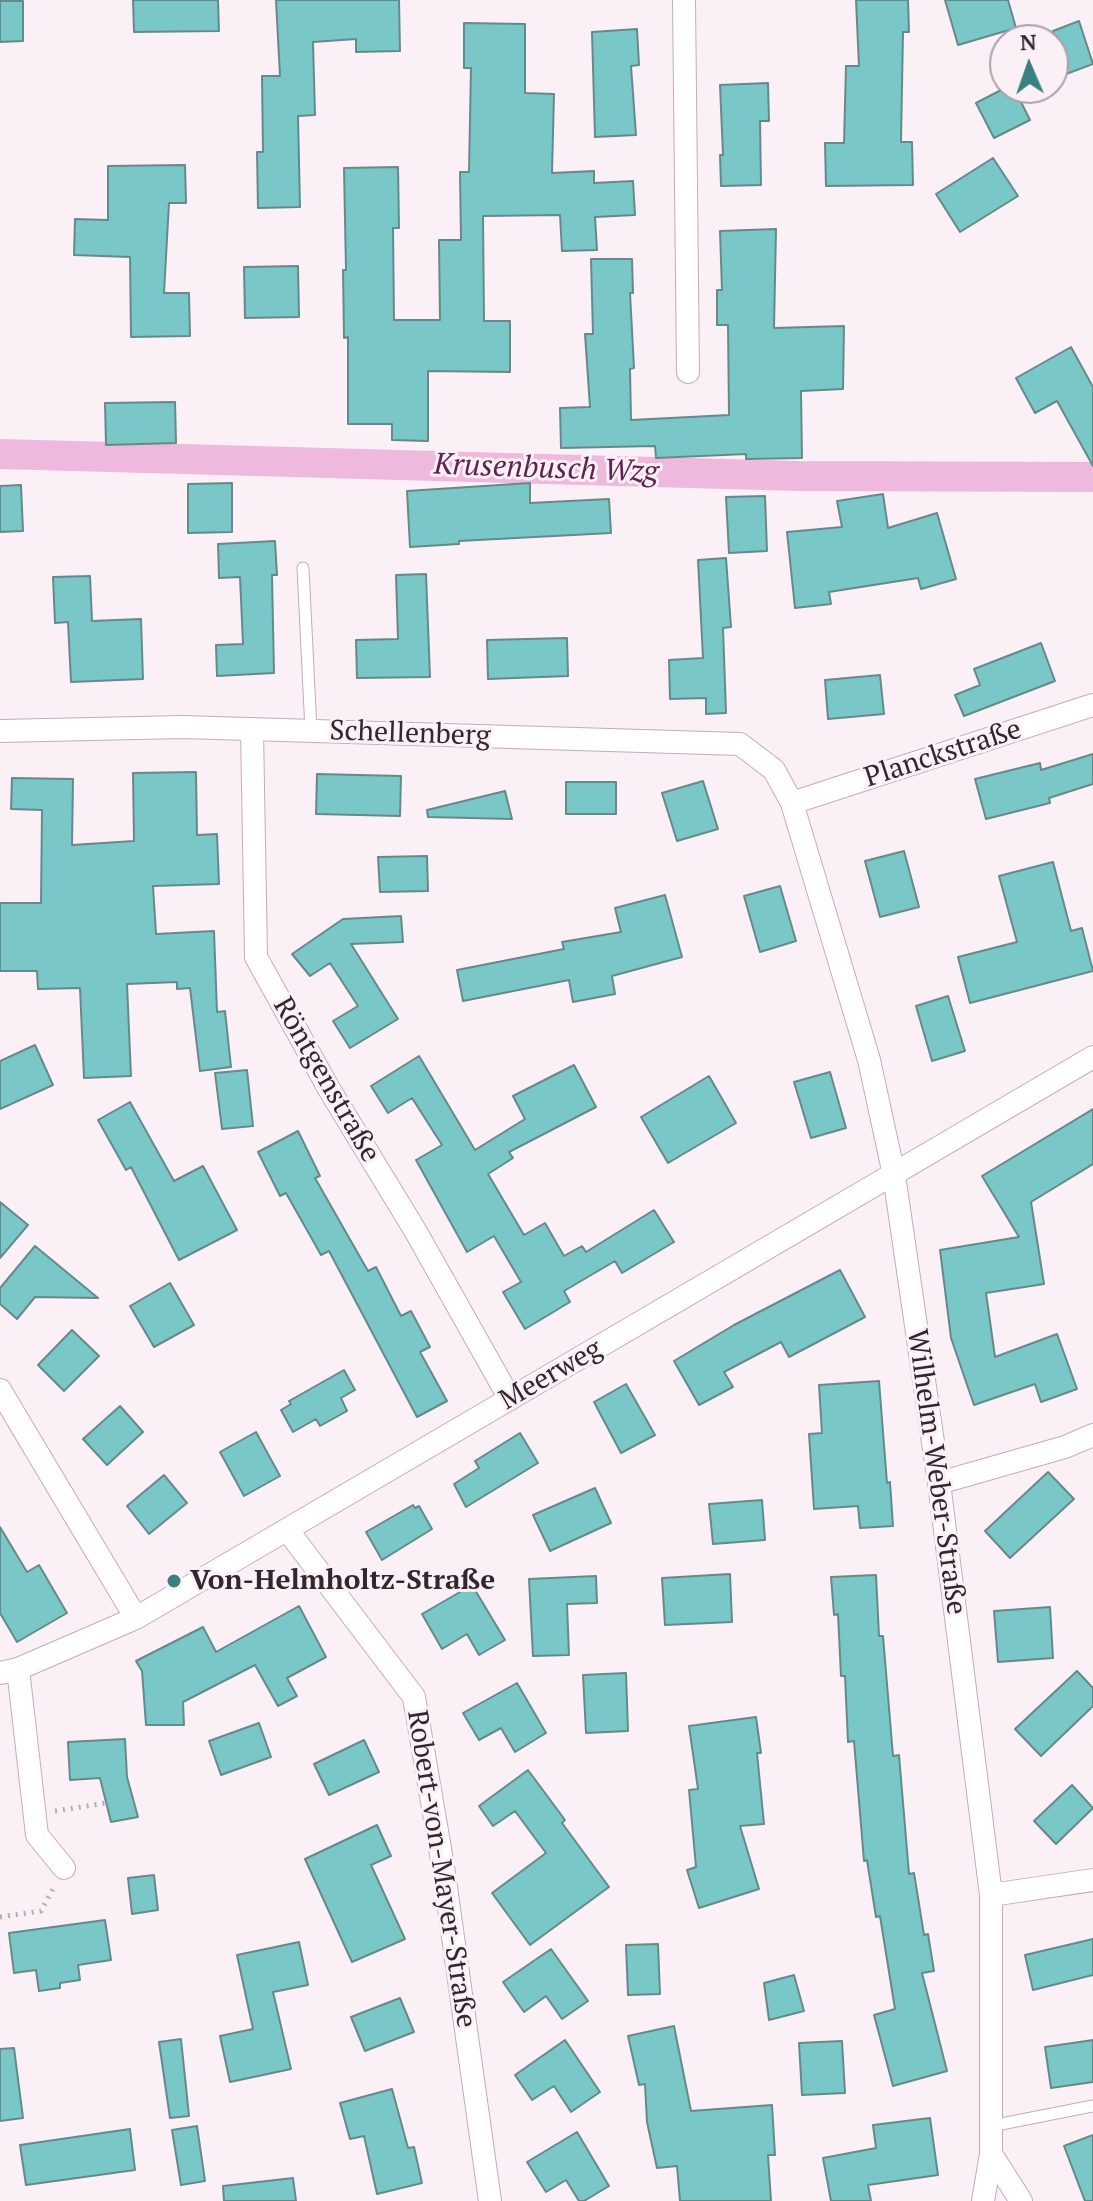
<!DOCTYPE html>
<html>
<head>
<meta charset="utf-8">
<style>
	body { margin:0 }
	#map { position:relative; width:1093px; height:2201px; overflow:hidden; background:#fcf0f7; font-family:"PT Serif",serif }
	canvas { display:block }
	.north { position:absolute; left:989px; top:24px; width:80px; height:80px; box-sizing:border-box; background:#fcf0f7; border:2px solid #aba0a7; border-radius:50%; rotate:358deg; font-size:22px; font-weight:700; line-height:32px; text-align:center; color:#32272e }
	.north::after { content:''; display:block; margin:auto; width:28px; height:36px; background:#388180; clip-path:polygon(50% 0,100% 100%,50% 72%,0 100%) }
</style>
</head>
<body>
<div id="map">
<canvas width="1093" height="2201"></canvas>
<div class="north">N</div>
</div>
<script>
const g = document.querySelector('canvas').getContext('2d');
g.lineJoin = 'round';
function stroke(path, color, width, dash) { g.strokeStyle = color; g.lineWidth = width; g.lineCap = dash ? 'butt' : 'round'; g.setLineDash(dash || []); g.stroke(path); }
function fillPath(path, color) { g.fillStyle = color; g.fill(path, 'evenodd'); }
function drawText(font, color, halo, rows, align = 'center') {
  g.font = font + ' "PT Serif",serif'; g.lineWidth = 6; g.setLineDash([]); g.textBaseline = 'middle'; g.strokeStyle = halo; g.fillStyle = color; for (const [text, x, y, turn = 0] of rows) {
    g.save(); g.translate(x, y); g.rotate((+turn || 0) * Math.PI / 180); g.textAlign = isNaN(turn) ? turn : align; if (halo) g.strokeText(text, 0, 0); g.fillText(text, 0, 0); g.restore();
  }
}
stroke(new Path2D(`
	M0,454L799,476L1093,477`), '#efb9dd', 30);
const building = new Path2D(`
	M133,0H218L219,31L134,32Z
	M276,0H399L400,51L356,52V39L313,42L315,115L298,116L300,207L258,208L257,152H263L262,76H280Z
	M856,0H908L909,32H903L901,142H912L913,185L826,186L825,143H844L846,66H859Z
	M945,0H1008L1016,28L958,45Z
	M0,1H23V41L0,42Z
	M1079,21L1093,64L1053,79V31Z
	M464,23L525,24V93L554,94L552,173L594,171V183L633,181L635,215L595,217L597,250L562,251L560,215L483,216L484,321H510V372L428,371V441L392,440V424H348V337L344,338L343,270H346L344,168L398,167L399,228H393L394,320H440L439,240H461L460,172H469L471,68H464Z
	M637,29L639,65L631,66L636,135L595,137L592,32Z
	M768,83L769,121H760L761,185L721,186L720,155H723L720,85Z
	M1005,88H1014L1030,120L994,138L976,103Z
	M993,158L1018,196L960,232L936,194Z
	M185,165L186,203H169L164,293H189L190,336L131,337L130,257L74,255L75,219L108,220V166Z
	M776,229L774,328L844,326L843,389L801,391L802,458L746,459V454L656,458L655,446L561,448L560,408L590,407L585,334H593L591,259H632L633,293H630L634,368L630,369L631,420L729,415L728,325H717V290H722L720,231Z
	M298,266L299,317L245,318L244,267Z
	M1071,347L1093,387V466L1057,401L1035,413L1016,378Z
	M175,402L176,443L106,445L105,403Z
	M232,483V532L188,533V484Z
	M530,483V503L609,499L611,533L459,541V544L410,547L407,491Z
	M21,485L23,531L0,532V486Z
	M883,494L888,528L937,513L956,579L921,589L918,578L829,592L831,604L795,608L787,532L842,527L837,501Z
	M765,496L767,551L729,553L726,497Z
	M275,541L277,575H272L274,673L217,676L216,645L243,644L240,577L219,578L218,544Z
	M726,558L731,627L723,628L726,713L706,714V698L670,699L669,660L703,658L698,560Z
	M426,574L430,677L357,678L356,640L398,639L396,575Z
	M90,576L92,621L141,619L143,679L71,682L68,622L55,623L53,577Z
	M567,638L568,676L488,679L487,640Z
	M1041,643L1055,681L964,716L955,695L980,685L974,669Z
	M880,675L884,714L828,719L825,680Z
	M1093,754V784L1049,798L1050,803L986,819L975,779L1040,763L1041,770Z
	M196,772L197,835L217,834L219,884L153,886L156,934L214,931L217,1012L225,1011L231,1067L200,1071L190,988L177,989V982L127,984L131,1076L84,1078L80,988L38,989L37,971H0V903H41L42,810L11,809L12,778L73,779L72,845L134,841L133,773Z
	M317,774L401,776L400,816L316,814Z
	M703,781L718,829L677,841L662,793Z
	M566,782H616V814H566Z
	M505,791L512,819L428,817L427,810Z
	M904,851L919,907L880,917L865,861Z
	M427,856L428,891L380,892L378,857Z
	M1053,862L1071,931L1082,928L1093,971L970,1003L958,957L1017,942L999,876Z
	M780,886L796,941L760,952L744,896Z
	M665,895L682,957L612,976L615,994L573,1002L569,980L463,1001L457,970L564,949L562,942L621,932L615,908Z
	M401,916L403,942L351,944L398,1019L350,1048L333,1021L358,1006L330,963L310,976L292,954L343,919Z
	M948,996L965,1051L932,1061L916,1006Z
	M35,1045L53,1085L0,1109V1061Z
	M419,1056L475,1150L525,1119L513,1096L574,1065L596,1107L509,1152L513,1158L488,1174L524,1235L545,1223L564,1256L582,1246L586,1252L654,1210L674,1242L622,1273L615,1261L564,1291L570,1302L525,1329L503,1292L521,1282L494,1236L467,1252L416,1160L442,1145L412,1098L388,1113L371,1086Z
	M247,1070L253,1126L222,1129L215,1073Z
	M830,1072L846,1128L811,1138L794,1082Z
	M709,1076L736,1123L668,1163L641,1117Z
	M130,1102L174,1181L203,1166L237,1230L179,1260L131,1167L126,1170L98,1120Z
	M1093,1109V1164L1031,1202L1044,1284L986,1293L995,1357L1057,1334L1077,1389L1041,1402L1035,1384L974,1405L951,1338L940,1250L1019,1237L982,1176Z
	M298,1131L320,1176L315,1178L368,1271L376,1267L401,1316L411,1311L430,1347L420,1352L447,1401L417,1417L329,1251L321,1255L286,1193L280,1196L258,1152Z
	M0,1202L28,1225L0,1258Z
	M35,1246L98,1298L35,1297L17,1319L0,1304V1288Z
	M840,1270L865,1317L789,1357L781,1342L724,1372L733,1387L699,1405L674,1361L734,1325Z
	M170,1283L194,1325L154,1347L130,1306Z
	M72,1330L99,1356L64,1391L38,1365Z
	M344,1370L355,1390L341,1398L347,1411L320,1426L316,1419L293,1432L281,1410L291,1404L289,1401Z
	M879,1381L887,1483L890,1482L893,1526L860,1528L858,1506L814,1509L809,1434L822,1433L819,1385Z
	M626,1384L655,1435L621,1453L594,1402Z
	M120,1406L143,1432L107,1465L83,1439Z
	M256,1432L280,1476L244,1496L220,1452Z
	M520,1433L538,1463L466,1507L454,1484L479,1468L475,1461Z
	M1048,1472L1074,1499L1010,1558L985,1531Z
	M164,1475L187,1503L149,1534L127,1506Z
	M595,1488L611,1523L550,1551L533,1515Z
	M762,1500L765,1540L713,1544L709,1504Z
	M413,1505L415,1508L419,1506L432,1529L382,1560L366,1532Z
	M0,1527L27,1572L39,1565L67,1613L17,1642L0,1613Z
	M730,1574L732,1622L665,1625L662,1578Z
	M876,1575L879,1636H883L893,1756L899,1755L909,1874L914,1873L924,1935L928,1934L934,1971L922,1973L947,2071L893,2086L874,2015L895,2009L880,1916L876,1917L867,1860L864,1861L854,1741L848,1742L845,1676H841L838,1614L834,1615L831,1577Z
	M596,1576L597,1603L567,1604L569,1655L533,1656L529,1579Z
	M472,1585L505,1640L479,1655L467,1634L442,1649L422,1614Z
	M299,1606L326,1657L287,1678L297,1696L278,1706L255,1665L183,1702L184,1725H146L142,1671L136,1661L203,1627L216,1652Z
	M1050,1607L1053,1658L998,1662L994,1611Z
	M1077,1671L1093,1688V1706L1041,1756L1015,1729Z
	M626,1673L628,1731L586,1733L583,1675Z
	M517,1683L546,1733L515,1752L501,1728L479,1740L463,1713Z
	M756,1717L761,1753H757L764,1824L740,1826L759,1889L699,1908L687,1870L696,1867L689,1790L698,1789L689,1726Z
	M259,1723L271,1757L221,1775L209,1741Z
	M125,1739L127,1777L138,1817L111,1822L100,1778L70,1780L68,1742Z
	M364,1740L379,1772L329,1795L314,1764Z
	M528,1770L565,1820L562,1823L609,1887L530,1945L492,1893L546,1853L515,1811L493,1826L479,1806Z
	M1072,1785L1093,1808L1056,1844L1034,1821Z
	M377,1825L391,1856L371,1865L405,1939L352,1962L305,1859Z
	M154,1875L158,1910L132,1914L128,1878Z
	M105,1920L111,1960L78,1965L80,1980L60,1983V1988L39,1991L36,1970L14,1973L9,1933Z
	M1093,1939V1975L1033,1990L1025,1955Z
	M299,1942L308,1985L273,1992L291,2069L230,2082L220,2036L253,2029L237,1955Z
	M658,1944L660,1994L628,1995L626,1945Z
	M551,1949L588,2001L562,2019L546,1996L524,2012L503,1982Z
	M794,1975L804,2011L769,2020L764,1983Z
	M400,1998L414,2032L365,2051L351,2017Z
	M674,2026L691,2111L772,2105L775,2155H768L771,2201H680L677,2166L657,2168L647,2122L645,2084L639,2085L628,2036Z
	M181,2039L189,2116L170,2118L159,2042Z
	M565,2040L600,2092L571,2112L554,2086L532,2100L515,2075Z
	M1093,2040V2082L1051,2088L1045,2047Z
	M842,2041L845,2093L802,2095L799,2043Z
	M14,2048L23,2118L0,2121V2049Z
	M392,2089L408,2148L414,2147L422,2183L377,2194L364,2136L350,2139L340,2103Z
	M930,2118L938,2175L868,2185L871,2201H831L823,2158L876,2148L873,2125Z
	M197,2126L205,2181L181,2185L172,2130Z
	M130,2129L135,2170L26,2185L20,2145Z
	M577,2132L609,2186L584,2201H579L566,2180L546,2192L527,2162Z
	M1093,2135V2201H1085L1064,2146Z
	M293,2178L296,2201H224L223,2186Z`);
fillPath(building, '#79c7c6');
stroke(building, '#668a89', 2);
const lane = new Path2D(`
	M303,568L311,731
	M991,2126L1093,2106`);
const street = new Path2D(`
	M684,0L688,372
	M252,729L256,957L329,1089L416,1232L510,1399
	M0,731L183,727L740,744L774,770L792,803L869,1060L894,1175L939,1483L991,1895V2154L983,2201
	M792,803L1093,705
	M0,1390L136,1618
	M939,1483L1065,1447L1093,1435
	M288,1531L414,1697L443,1866L490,2201
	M18,1669L37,1835L64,1868
	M0,1673L18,1669L136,1618L1093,1057
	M991,1895L1093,1880
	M991,2154L1021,2201`);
stroke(lane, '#c6aabc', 13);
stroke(street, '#c6aabc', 24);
stroke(new Path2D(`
	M55,1811L106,1803
	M0,1917L41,1911L54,1887`), '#b8adb4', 5, [2, 6]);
stroke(lane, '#fff', 11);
stroke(street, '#fff', 22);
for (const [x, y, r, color] of [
	[174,1581,8,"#388180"]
]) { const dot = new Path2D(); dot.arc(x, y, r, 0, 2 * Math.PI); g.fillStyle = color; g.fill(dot); stroke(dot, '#fcf0f7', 3); }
drawText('28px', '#32272e', '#fcf0f7', [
	["Schellenberg",410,734,2],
	["Planckstraße",943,754,-18],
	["Röntgenstraße",326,1080,60],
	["Meerweg",551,1375,-30],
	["Wilhelm-Weber-Straße",936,1472,82],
	["Robert-von-Mayer-Straße",441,1869,81]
]);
drawText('bold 28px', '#32272e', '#fcf0f7', [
	["Von-Helmholtz-Straße",190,1581]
], 'left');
drawText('italic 30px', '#602250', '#fcf0f7', [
	["Krusenbusch Wzg",546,469,2]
]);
</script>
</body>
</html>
